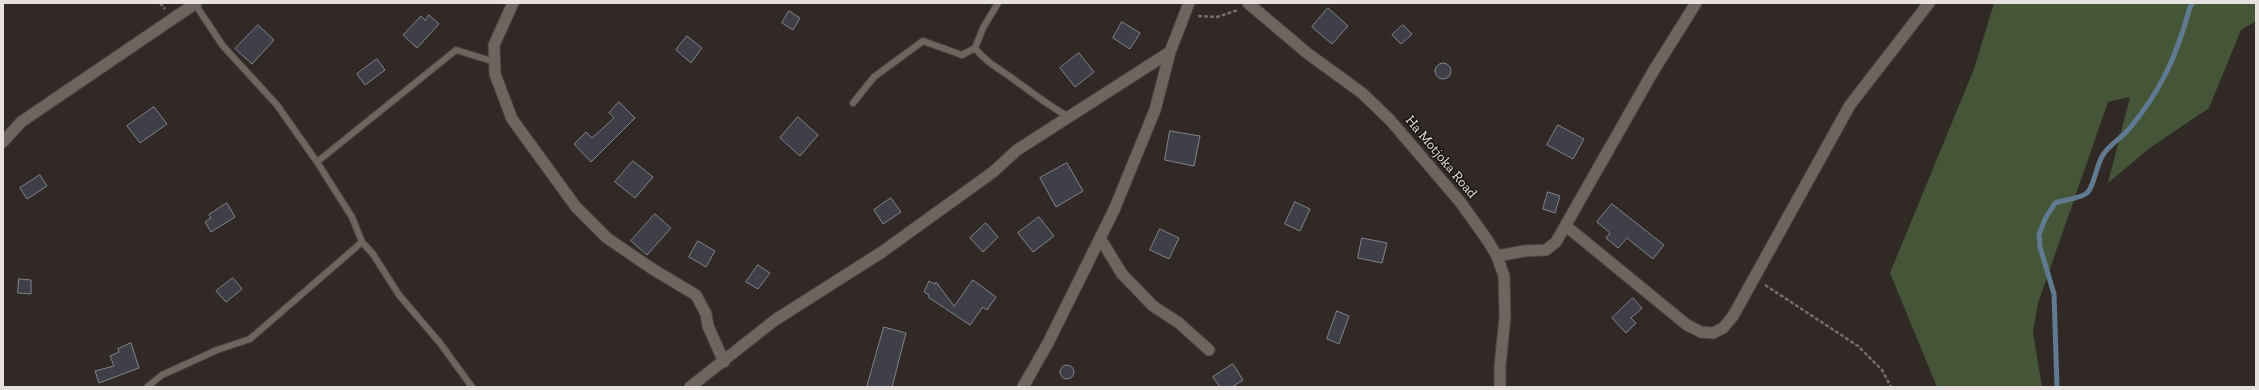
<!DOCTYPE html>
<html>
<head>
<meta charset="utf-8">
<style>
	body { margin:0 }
	#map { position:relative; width:2259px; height:390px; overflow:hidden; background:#312926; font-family:"Zilla Slab",serif }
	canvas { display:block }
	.frame { position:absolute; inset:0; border:4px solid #e6e1df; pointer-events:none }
</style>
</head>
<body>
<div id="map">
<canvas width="2259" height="390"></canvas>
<div class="frame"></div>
</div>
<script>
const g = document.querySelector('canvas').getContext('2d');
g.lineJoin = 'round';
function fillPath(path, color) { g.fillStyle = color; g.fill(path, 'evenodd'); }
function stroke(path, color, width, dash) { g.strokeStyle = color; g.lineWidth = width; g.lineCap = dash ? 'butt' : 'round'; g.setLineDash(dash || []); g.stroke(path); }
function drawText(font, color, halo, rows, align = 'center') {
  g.font = font + ' "Zilla Slab",serif'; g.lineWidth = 3; g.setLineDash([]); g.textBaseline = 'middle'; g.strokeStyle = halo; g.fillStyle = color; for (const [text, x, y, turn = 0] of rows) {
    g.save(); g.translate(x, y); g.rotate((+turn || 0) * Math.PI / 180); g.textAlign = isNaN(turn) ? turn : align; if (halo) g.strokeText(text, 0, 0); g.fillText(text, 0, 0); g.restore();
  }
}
fillPath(new Path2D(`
	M1994,3H2256V21L2241,30L2209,108L2151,147L2108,183L2130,97L2108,102L2038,303L2033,332L2042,387H1937L1890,273L1974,69Z`), '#445637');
stroke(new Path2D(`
	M2057,387L2054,294L2040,247L2039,235L2045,219L2055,203C2063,200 2082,198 2087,193C2095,186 2096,162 2105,152C2112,143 2122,137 2129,129C2161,91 2177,55 2190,7L2193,3`), '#607a92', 5);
const building = new Path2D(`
	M1328,8L1348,26L1332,44L1312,27Z
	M789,11L800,18L793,30L782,23Z
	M429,15L439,24L417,48L403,35L421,16L425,20Z
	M1122,22L1140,33L1130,49L1113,38Z
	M258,25L274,40L252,64L235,49Z
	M1403,25L1412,34L1401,44L1392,35Z
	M687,36L702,48L691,63L676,50Z
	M1079,53L1094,72L1075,87L1060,68Z
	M377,59L385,70L365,85L357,74Z
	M1435 71a8 8 0 1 1 16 0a8 8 0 1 1-16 0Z
	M619,102L635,118L591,162L574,144L586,132L592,138L614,118L609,113Z
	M154,107L167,124L140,143L127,126Z
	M798,117L818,135L800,156L780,138Z
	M1558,125L1584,139L1573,159L1547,145Z
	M1170,131L1200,136L1194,166L1165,160Z
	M633,161L653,177L635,198L615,182Z
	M1067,163L1083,191L1056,207L1040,178Z
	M40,175L47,186L27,199L20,188Z
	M1548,192L1560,196L1555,213L1543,209Z
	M891,198L901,212L883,224L874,210Z
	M1295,202L1310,209L1300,231L1285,224Z
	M227,203L235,217L211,232L205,222L211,218L209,215Z
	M1612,204L1664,245L1653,259L1627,238L1618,248L1606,238L1610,233L1597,222Z
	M655,214L671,228L647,255L631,241Z
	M1039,217L1054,236L1033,252L1018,233Z
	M986,223L998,237L983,252L970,238Z
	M1160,229L1179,238L1169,259L1150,250Z
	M1362,238L1387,243L1382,263L1358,258Z
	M698,241L715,251L706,267L689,257Z
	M758,265L770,273L758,289L746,282Z
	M233,278L242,289L226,302L216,291Z
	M19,279L31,280V294L18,293Z
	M973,280L996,297L987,310L983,307L970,325L928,297L929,295L924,292L929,281L935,284L936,282L954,306Z
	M1633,298L1642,308L1631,318L1636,323L1626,333L1612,318Z
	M1337,311L1349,316L1339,344L1327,339Z
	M884,327L906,333L892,387H867Z
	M131,343L139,368L99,383L95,371L114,366L110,356L119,352L118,349Z
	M1233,364L1243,380L1232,387H1220L1213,377Z
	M1060 372a7 7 0 1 1 14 0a7 7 0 1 1-14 0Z`);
fillPath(building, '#3f3f47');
stroke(building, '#83838b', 1);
const service = new Path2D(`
	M998,3L983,28L975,48C985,61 996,67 1009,76C1029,90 1047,105 1069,117
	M195,4L223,46L277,105L317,162L352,217L362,242L373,254L399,295L440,343L472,387
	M853,103L874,77L923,41L962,55L975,48
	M317,162L456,50L495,62
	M147,387L162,375L217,350L250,339L362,242`);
const minor = new Path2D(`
	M513,3L494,45L495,74L512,119L576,207L607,238L654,270L696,295L706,314L708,326L724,362
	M3,142L21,122L196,3
	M1566,226L1687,325L1701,332L1713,333L1723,328L1733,316L1850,105L1929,3
	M1100,238L1122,274L1153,306L1179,323L1209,350
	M1497,256L1524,251L1546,250L1556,242L1654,70L1696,3
	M690,387L775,320L882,252L993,172L1017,150L1170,52
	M1023,387L1048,343L1114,210L1155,110L1170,52L1189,3`);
const tertiary = new Path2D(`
	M1248,3L1307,53L1362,93L1390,120L1461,203L1488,241L1497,256L1504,276L1505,317L1500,366V387`);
stroke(service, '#494441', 8);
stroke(minor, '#494441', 13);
stroke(tertiary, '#494441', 13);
stroke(new Path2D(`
	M160,3L165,9
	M1198,16L1217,17L1238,10
	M1765,285L1858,346L1882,370L1891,387`), '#736c6a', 2.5, [4, 2]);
stroke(service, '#6e6561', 6);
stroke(minor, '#6e6561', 11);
stroke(tertiary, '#6e6561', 11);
drawText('14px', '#e6e1df', '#161311', [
	["Ha Motjoka Road",1441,157,50]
]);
</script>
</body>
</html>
